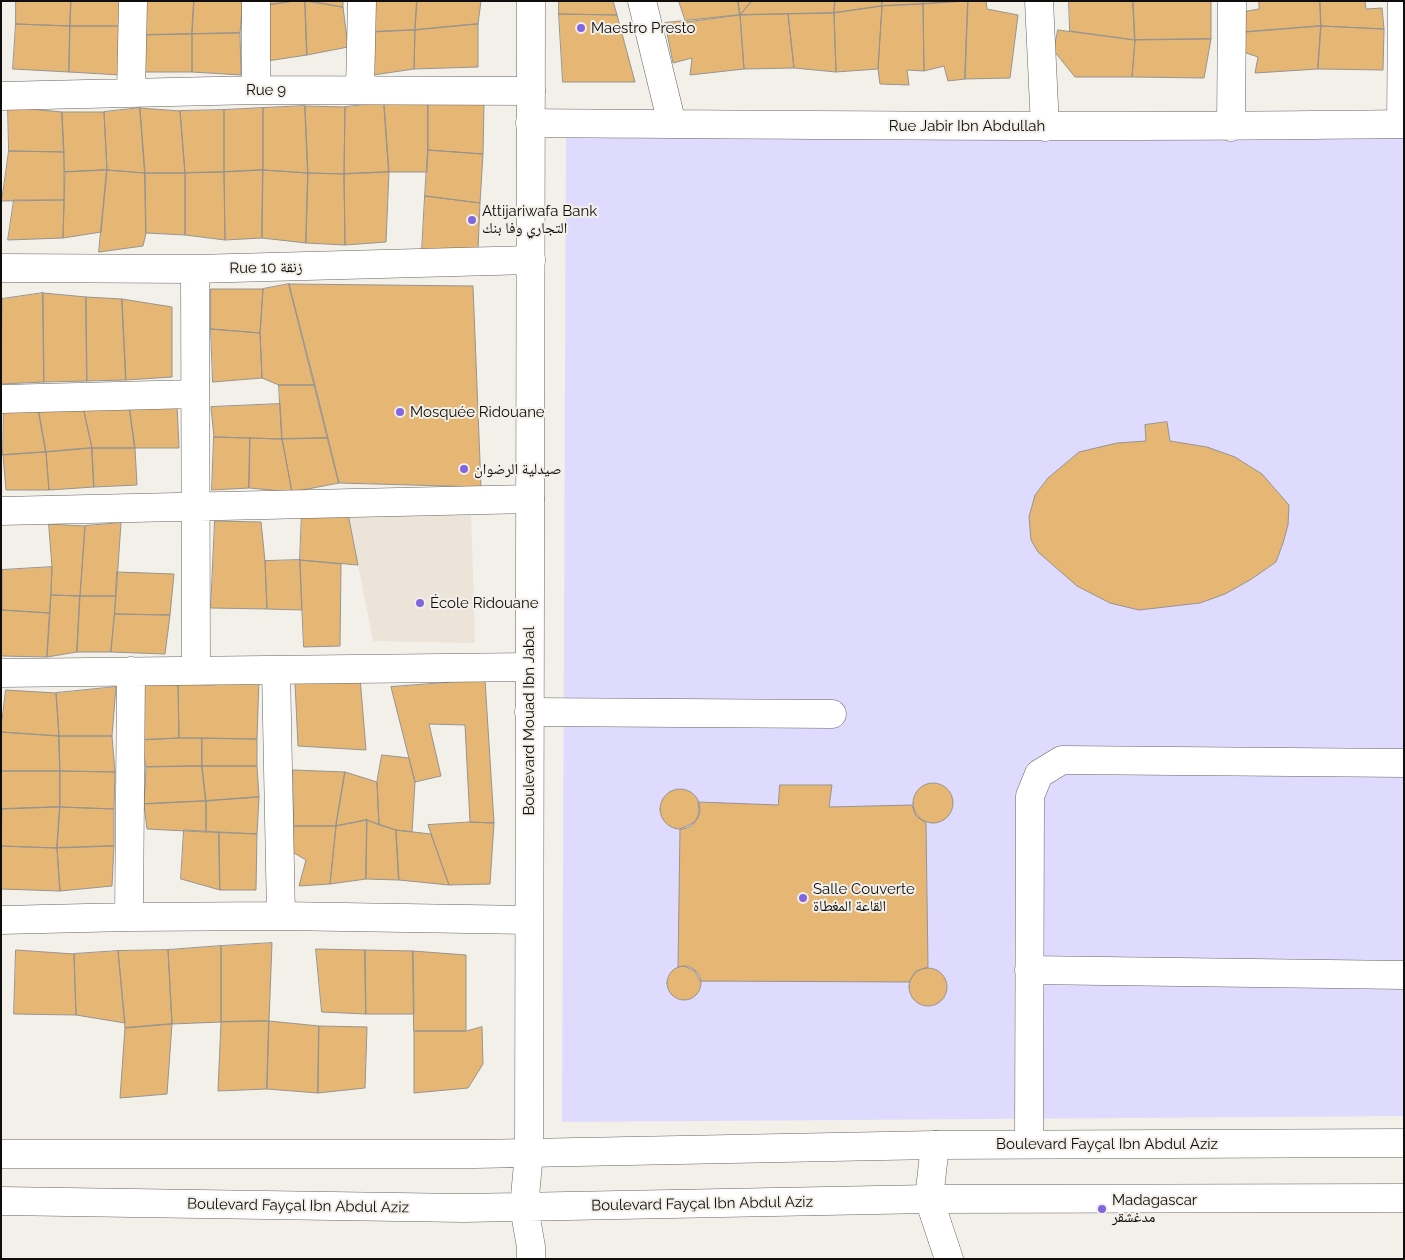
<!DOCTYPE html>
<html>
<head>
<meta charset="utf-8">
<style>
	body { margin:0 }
	#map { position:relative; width:1405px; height:1260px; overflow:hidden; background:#f3efe9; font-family:Raleway,sans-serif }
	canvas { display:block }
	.frame { position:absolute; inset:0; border:2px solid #100e0d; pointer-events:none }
</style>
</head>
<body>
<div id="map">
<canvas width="1405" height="1260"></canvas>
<div class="frame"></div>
</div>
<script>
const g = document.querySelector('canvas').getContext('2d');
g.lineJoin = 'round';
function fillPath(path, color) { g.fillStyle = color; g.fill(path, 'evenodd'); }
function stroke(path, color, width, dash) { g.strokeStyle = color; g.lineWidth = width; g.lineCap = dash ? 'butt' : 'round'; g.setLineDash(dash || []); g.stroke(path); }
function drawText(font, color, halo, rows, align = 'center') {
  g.font = font + ' Raleway,"Noto Naskh Arabic",sans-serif'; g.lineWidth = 4; g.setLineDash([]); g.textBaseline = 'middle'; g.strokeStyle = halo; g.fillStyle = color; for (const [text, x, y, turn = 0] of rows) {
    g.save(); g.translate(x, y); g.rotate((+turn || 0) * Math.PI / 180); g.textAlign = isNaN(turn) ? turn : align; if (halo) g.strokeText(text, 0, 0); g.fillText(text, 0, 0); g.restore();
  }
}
fillPath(new Path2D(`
	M471,509L475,643L373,641L348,514Z`), '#ece4d8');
fillPath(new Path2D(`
	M1404,133V1116L562,1122L566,135Z`), '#dfdbfe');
const building = new Path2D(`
	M16,1H71L70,26L16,24Z
	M71,1H123L125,26H70Z
	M145,1H194L192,34L145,35Z
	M194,1H243L240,33L192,34Z
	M269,1H294L269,5Z
	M294,1H305L307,55L267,61L269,5Z
	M305,1L343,7L348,47L307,55Z
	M312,1H343V7Z
	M370,1H417L415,30L371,32Z
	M417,1H481L478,24L415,30Z
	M559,1H613L617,15L559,14Z
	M679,1H738L740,15L686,22Z
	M738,1H752L740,15Z
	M752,1H835L834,13L740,15Z
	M835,1H882V6L834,13Z
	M882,1H923V4L882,6Z
	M923,1H966L923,4Z
	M968,1H986L987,9L1018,15L1010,78L965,79Z
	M968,1L965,79L948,81L944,66L924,71L923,4Z
	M1069,1H1133L1135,40L1070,31Z
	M1133,1H1211V39L1135,40Z
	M1259,1H1320L1321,26L1246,32L1242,12L1259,9Z
	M1320,1H1365L1366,9L1382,8L1384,29L1321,26Z
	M923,4L924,71L907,70L909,85L880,84L878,69L882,6Z
	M882,6L878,69L836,72L834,13Z
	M834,13L836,72L794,68L788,14Z
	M559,14L617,15L635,82H563Z
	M788,14L794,68L744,69L740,15Z
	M740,15L744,69L690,75L692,58L673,63L665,23Z
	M16,24L70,26L69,72L13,69Z
	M478,24V67L414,69L415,30Z
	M70,26H125L121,75L69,72Z
	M1321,26L1384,29L1383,70L1318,69Z
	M1321,26L1318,69L1255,73L1258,57L1243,52L1246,32Z
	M415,30L414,69L373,75L371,32Z
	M1058,30L1135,40L1132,77H1075L1054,51Z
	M240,33L241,75L192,72V34Z
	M192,34V72H144L145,35Z
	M1211,39L1204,78L1132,77L1135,40Z
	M384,103H428V150L427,172H389Z
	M384,103L389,172L344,174L345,107Z
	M428,103L484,104L483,154L428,150Z
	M305,106L308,173L263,170V108Z
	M305,106L345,107L344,174L308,173Z
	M8,107L62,112L64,152L9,151Z
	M140,108L145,173L107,170L104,112Z
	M140,108L180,111L185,173H145Z
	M263,108V170L224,172V110Z
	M224,110V172L185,173L180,111Z
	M62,112H104L107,170L65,172Z
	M428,150L483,154L480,203L425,196Z
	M9,151L64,152V200L2,201Z
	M107,170L101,232L63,238L65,172Z
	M107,170L145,173L146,233L143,246L99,252Z
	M263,170L262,238L225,240L224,172Z
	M263,170L308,173L306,243L262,238Z
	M224,172L225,240L185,235V173Z
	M389,172L386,242L345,245L344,174Z
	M145,173H185V235L146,233Z
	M308,173L344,174L345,245L306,243Z
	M425,196L480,203L478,250H422Z
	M14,200H64L63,238L8,240Z
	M289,284L473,286L481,487L339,483Z
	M289,284L315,385H279L262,378L260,333L263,289Z
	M211,289H263L260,333L211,329Z
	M43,293L44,382L1,384L2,299Z
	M43,293L86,297L87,381L44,382Z
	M86,297L122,299L126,380L87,381Z
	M122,299L172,307V377L126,380Z
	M211,329L260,333L262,378L213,382Z
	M279,385H315L328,438L282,439Z
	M129,404L135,448H92L83,407Z
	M129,404L177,405L179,448H135Z
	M280,404L282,439L214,437L211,407Z
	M4,405L38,407L46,452L3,455Z
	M38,407H83L92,448L46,452Z
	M1167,422L1170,441L1207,447L1235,457L1262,474L1289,505L1288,525L1283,543L1276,562L1250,580L1225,594L1200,603L1139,610L1110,603L1077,586L1038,552L1031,540L1029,517L1035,495L1048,478L1079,452L1117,443L1146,441L1145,425Z
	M214,437L250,438L249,488L212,490Z
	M250,438L282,439L292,492L249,488Z
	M328,438L339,483L292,492L282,439Z
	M92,448H135L137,485L94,487Z
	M92,448L94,487L49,490L46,452Z
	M46,452L49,490H6L3,455Z
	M302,511L348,514L358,565L300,560Z
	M215,521L261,522L265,561L267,609L211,608Z
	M121,523L116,596H80L85,526Z
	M49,524L85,526L80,596L51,595L52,567Z
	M300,560L302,610L267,609L265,561Z
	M300,560L341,564L340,646L304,647Z
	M52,567L50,613L2,610V570Z
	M117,572L174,574L170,615L115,614Z
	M51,595L80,596L77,652L47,657Z
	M80,596H116L111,652H77Z
	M2,610L50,613L47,657L1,656Z
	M115,614L170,615L165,654L111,652Z
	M360,677L366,750L298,746L295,682Z
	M259,678L257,739L179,738L178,684L212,685Z
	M485,680L494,823L470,822L465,725L429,724L441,776L415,782L391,687Z
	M138,682L178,684L179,738L141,740Z
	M116,687L112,736H59L56,693Z
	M6,690L56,693L59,736L1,732Z
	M1,732L59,736L60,771H1Z
	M59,736H112L115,772L60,771Z
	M179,738H202V766L146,767L141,740Z
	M202,738L257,739V766H202Z
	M382,755L409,758L415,782L412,832L396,830L379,825L377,782Z
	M202,766H257L259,797L206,801Z
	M202,766L206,801L144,804L146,767Z
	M293,770L345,772L336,826H294Z
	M1,771H60V807L2,809Z
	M60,771L115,772L114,809L60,807Z
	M345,772L377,782L379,825L367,820L336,826Z
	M913 803a20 20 0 1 1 40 0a20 20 0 1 1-40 0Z
	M780,785H832L829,807L912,805L916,816L926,823L928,967L916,971L909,982L700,981L695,971L684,966L678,967L680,829L693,823L697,818L699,811L698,802L778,805Z
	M660 809a20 20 0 1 1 40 0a20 20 0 1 1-40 0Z
	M259,797L257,834L206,832V801Z
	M206,801V832L147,829L144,804Z
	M60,807L57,848L1,846L2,809Z
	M60,807L114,809V846L57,848Z
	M367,820L396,830L399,880L366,879Z
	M367,820L366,879L330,884L336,826Z
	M470,822L494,823L490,884L449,885L428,825Z
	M294,826H336L330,884L299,886L306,860L294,853Z
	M184,830L219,832L220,890L181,879Z
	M396,830L431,834L449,885L399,880Z
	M219,832L257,834L256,890H220Z
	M1,846L57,848L60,891L1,889Z
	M114,846L112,886L60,891L57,848Z
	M272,943L269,1021L221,1022V946Z
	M221,946V1022L172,1024L168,950Z
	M316,949L365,950L366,1014L322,1012Z
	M16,950L74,954L76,1015L14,1014Z
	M168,950L172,1024L125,1028L118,951Z
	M365,950L413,951L414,1014H366Z
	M118,951L125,1023L76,1015L74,954Z
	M413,951L466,955V1031H414Z
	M667 983a17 17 0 1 1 34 0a17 17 0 1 1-34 0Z
	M909 987a19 19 0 1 1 38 0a19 19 0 1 1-38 0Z
	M269,1021L319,1026L318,1093L267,1089Z
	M269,1021L267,1089L218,1091L221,1022Z
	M172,1024L167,1094L120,1098L125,1028Z
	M319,1026L367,1027L365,1088L318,1093Z
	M482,1027L483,1064L468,1088L414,1093V1031H466Z`);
fillPath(building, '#e5b674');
stroke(building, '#97948f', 1);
const minor = new Path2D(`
	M642,1L672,124
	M1039,1L1045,127
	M256,90V1
	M360,90L362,1
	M131,93L133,1
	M1,96L256,90L531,91
	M530,123C821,125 1113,128 1404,124
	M1401,124L1402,1
	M1231,127L1232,1
	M1,268L195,269L531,260
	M195,269L196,670
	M1,399L194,394
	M1,511L530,499
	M276,670L281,916
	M1,673L529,667
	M529,712L832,714
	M129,917L131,671
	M1,920L129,917L281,916L529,920
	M1029,970L1404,975
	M1029,1144L1030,796L1039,774L1062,760L1404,763
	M935,1145L929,1199L949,1259`);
const major = new Path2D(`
	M1,1154H475L935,1145L1404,1143
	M1,1201L464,1208L929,1199L1404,1198
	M531,1259V1247L524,1207L529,1153L531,1`);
stroke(minor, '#696561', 29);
stroke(major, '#696561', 29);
stroke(minor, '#fff', 28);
stroke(major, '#fff', 28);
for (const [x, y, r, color] of [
	[581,28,5,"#8265e0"],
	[472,220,5,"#8265e0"],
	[400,412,5,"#8265e0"],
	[464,469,5,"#8265e0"],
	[420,603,5,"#8265e0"],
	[803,898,5,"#8265e0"],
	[1102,1209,5,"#8265e0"]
]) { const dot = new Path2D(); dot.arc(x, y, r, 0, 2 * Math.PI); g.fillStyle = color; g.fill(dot); stroke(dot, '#f3efe9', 2); }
drawText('15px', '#100e0d', '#f3efe9', [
	["Maestro Presto",591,28],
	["Attijariwafa Bank",482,211],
	["التجاري وفا بنك",482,228],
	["Mosquée Ridouane",410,412],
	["صيدلية الرضوان",474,469],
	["École Ridouane",430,603],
	["Salle Couverte",813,889],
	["القاعة المغطاة",813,906],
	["Madagascar",1112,1200],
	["مدغشقر",1112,1217]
], 'left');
drawText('15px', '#100e0d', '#f3efe9', [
	["Rue 9",266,90],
	["Rue Jabir Ibn Abdullah",967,126],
	["Rue 10 زنقة",266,268,-1],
	["Boulevard Mouad Ibn Jabal",529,721,-90],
	["Boulevard Fayçal Ibn Abdul Aziz",1107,1144],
	["Boulevard Fayçal Ibn Abdul Aziz",702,1204,-1],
	["Boulevard Fayçal Ibn Abdul Aziz",298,1206,1]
]);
</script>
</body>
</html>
